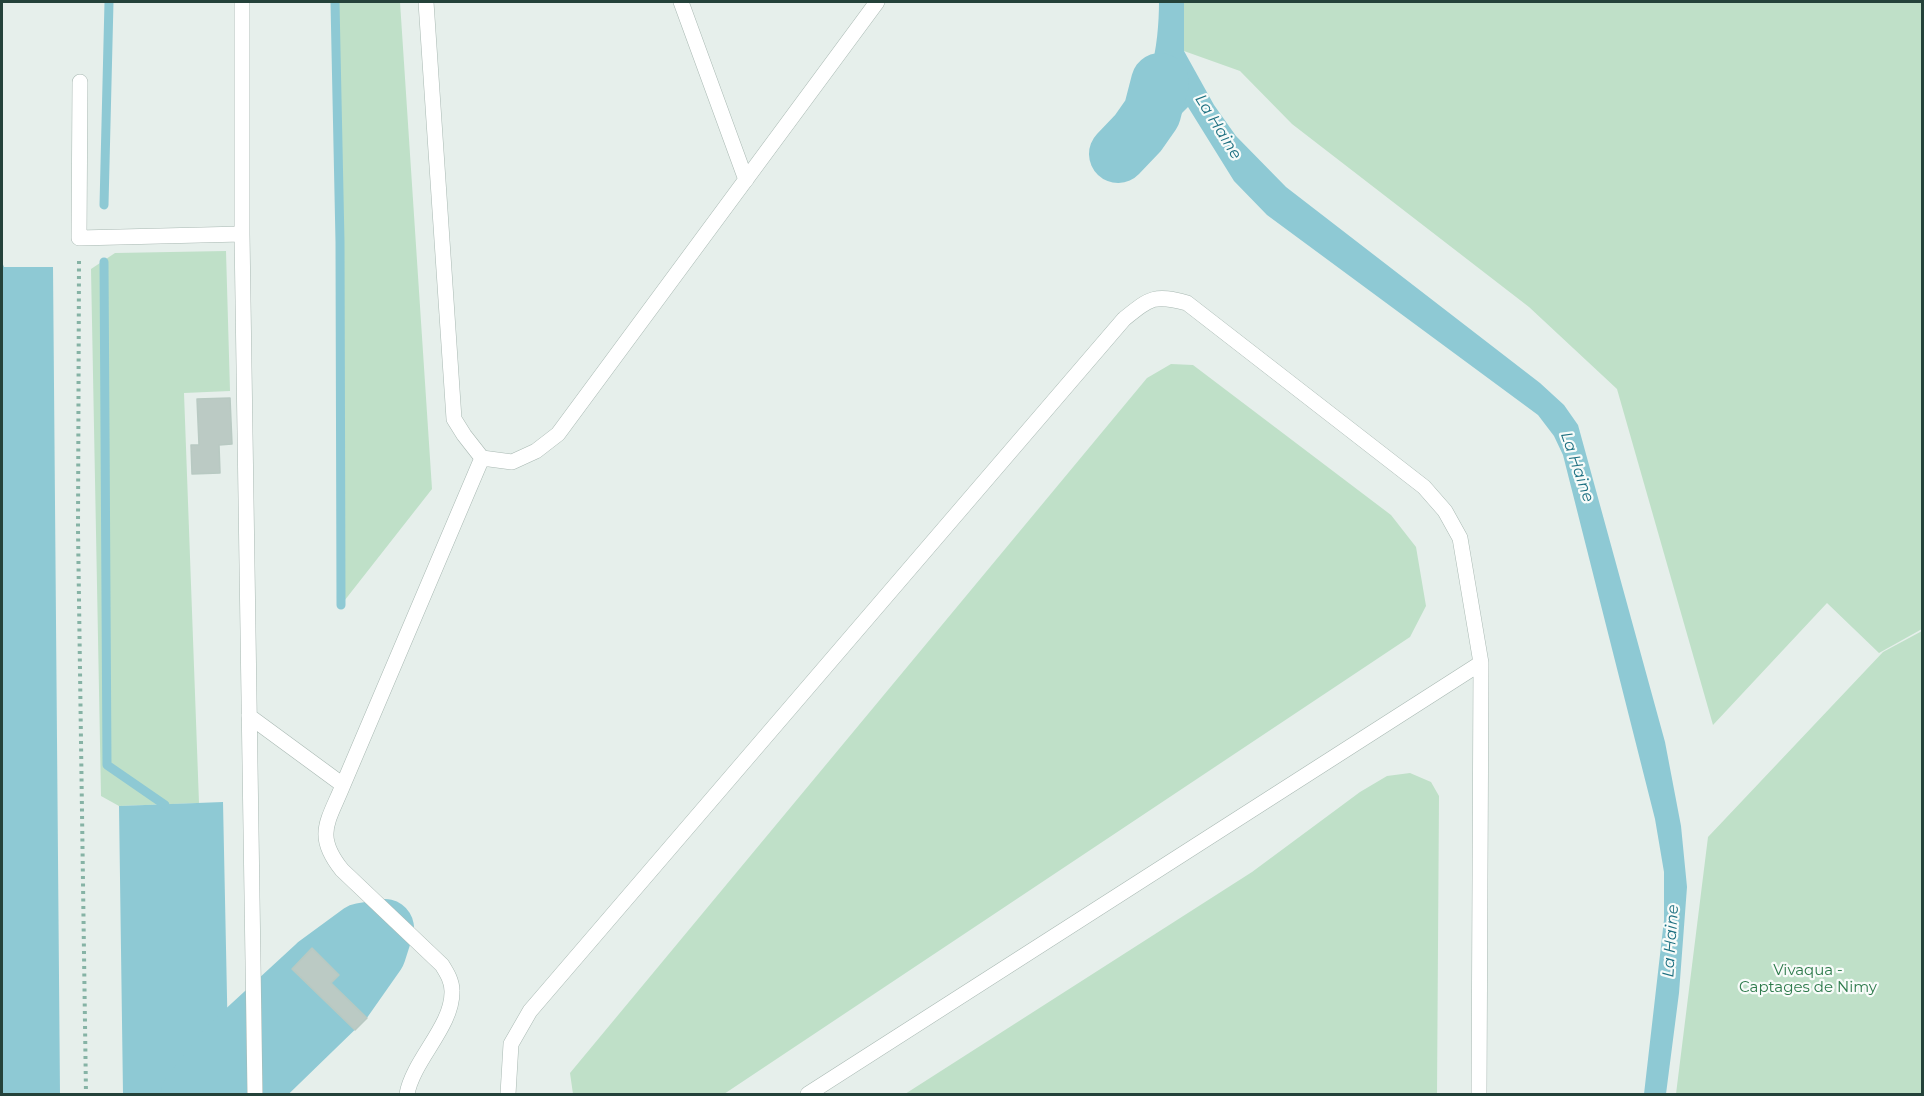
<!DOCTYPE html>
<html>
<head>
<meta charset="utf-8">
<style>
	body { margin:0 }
	#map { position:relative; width:1924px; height:1096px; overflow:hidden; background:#e6efeb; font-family:Montserrat,sans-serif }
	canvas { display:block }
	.frame { position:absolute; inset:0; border:3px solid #24423a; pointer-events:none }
</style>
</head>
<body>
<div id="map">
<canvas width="1924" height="1096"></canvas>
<div class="frame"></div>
</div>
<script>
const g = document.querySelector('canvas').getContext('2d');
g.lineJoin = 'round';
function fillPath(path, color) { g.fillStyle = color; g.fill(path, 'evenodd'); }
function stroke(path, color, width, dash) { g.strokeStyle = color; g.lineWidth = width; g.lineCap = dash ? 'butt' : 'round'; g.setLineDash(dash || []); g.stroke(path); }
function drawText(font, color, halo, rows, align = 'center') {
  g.font = font + ' Montserrat,sans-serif'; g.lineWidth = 4.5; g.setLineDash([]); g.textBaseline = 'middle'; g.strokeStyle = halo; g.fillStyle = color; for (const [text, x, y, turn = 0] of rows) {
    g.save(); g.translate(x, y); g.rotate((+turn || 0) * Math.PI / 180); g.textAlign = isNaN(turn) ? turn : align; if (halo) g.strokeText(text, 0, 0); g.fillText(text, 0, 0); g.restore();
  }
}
fillPath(new Path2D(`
	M334,2H400L432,489L341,605Z
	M1184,2H1922V629L1879,653L1827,603L1713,725L1617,389L1529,307L1292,124L1240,71L1184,51Z
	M226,251L230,391L184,393L199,803L119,806L101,796L91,269L115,253Z
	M1171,364L1193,365L1391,515L1416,547L1426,606L1410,637L724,1094H573L570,1073L1147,378Z
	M1922,631V1094H1676L1708,837L1883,652Z
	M1410,773L1431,782L1439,796L1437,1094H905L1252,872L1360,792L1387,776Z`), '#bfe0c8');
fillPath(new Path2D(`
	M1159,2H1184V51L1214,105L1236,136L1286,187L1540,383L1564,405L1578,425L1665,742L1681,826L1687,887L1679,993L1666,1094H1644L1664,920V872L1655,819L1563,455L1554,436L1538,415L1267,215L1234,181L1188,107L1131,164L1112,135C1125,114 1141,93 1150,71C1157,52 1159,21 1159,2Z
	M2,262L4,267H53L60,1094H2Z
	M223,802L229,1094H123L119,806Z`), '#8ec9d4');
stroke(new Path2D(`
	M335,2L340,242L341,605
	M104,205L109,2
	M104,262L107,765L165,805`), '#8ec9d4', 9);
stroke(new Path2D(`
	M1118,154L1138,133L1152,113L1160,82
	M190,1094L228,1046L316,965L361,932L385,928L377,953L344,1000L247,1094`), '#8ec9d4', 58);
const building = new Path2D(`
	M230,398L232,444L219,445L220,473L192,474L191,445H199L197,399Z
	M312,948L339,975L331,983L367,1018L355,1030L292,969Z`);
fillPath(building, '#bbcac4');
stroke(building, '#b8c9c2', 1.5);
const service = new Path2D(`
	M242,2V234L255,1094
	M426,2L454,419L464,435L482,458L512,462L536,451L558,434L877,2
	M681,2L746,180
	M80,82L79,238L242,234
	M249,716L343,785
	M407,1094C413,1060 453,1026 452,991C452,981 447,973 442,965L342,870C314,835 328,822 343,785L482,458
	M508,1094L511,1044L530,1011L1124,319C1150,298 1154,294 1187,303L1424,487L1445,511L1460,538L1481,663L1479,1094
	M808,1094L1481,663`);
stroke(service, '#a8b8b2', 16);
stroke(new Path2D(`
	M79,261L78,529L86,1094`), '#86b3a5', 4, [3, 4.5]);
stroke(service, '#fff', 15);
drawText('15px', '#2d7a4b', '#f7fbf9', [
	["Vivaqua -",1808,971],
	["Captages de Nimy",1808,988]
]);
drawText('italic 16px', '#1c6f80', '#f7fbf9', [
	["La Haine",1218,127,58],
	["La Haine",1577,467,71],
	["La Haine",1671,941,-86]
]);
</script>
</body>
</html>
